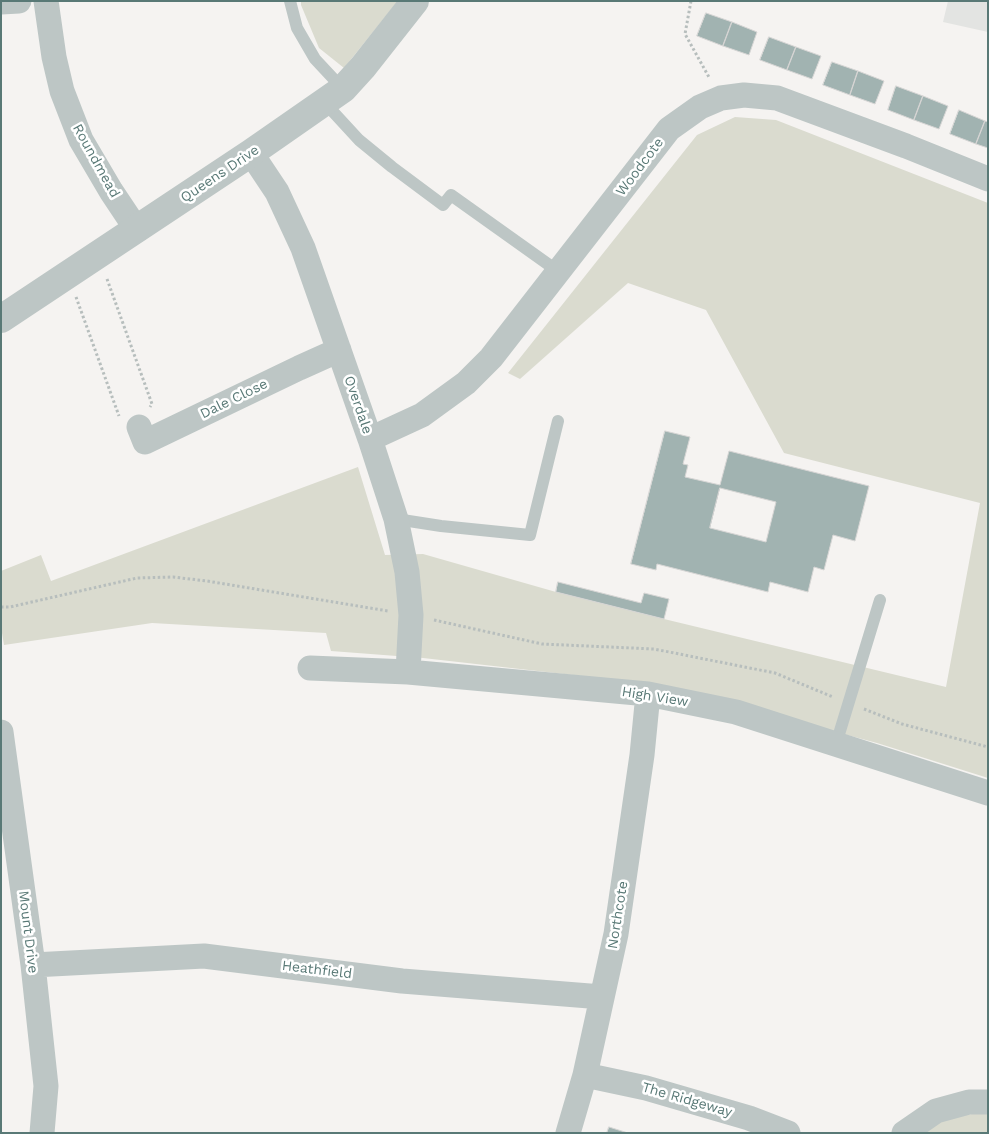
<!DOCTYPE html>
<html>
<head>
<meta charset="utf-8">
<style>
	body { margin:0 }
	#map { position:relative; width:989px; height:1134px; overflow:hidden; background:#f5f3f1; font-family:"Work Sans",sans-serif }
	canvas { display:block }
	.frame { position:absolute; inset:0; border:2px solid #597976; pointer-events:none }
</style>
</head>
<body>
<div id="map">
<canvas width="989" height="1134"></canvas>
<div class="frame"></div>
</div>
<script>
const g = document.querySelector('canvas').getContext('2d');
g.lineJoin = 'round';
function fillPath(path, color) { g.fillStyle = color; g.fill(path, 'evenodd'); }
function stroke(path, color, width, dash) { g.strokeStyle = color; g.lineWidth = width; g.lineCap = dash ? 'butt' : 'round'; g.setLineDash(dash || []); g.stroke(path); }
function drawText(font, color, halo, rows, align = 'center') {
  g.font = font + ' "Work Sans",sans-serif'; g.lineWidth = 5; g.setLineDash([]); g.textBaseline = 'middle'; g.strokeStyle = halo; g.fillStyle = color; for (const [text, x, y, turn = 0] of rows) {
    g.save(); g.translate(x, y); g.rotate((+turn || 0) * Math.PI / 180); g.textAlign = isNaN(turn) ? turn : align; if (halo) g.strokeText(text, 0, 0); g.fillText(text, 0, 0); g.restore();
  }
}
fillPath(new Path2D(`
	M948,1H988V32L943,22Z`), '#e3e4e2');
fillPath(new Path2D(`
	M301,1H398L344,68L319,48L301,5Z
	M735,117L776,120L988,203V778L877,743L661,685L423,658L331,651L326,633L152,623L4,645L1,627V571L41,555L51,581L358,467L385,555L423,554L556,592L664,619L946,687L980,503L784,453L706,310L628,283L520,379L508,373L697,135Z
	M988,1111V1133H918L934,1121Z`), '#dadbcf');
const building = new Path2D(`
	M706,13L732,22L723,46L697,36Z
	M732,22L757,32L749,55L723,46Z
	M769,37L796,47L787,70L760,60Z
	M796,47L821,56L812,79L787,70Z
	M832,62L858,71L850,95L823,85Z
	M858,71L884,81L875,104L850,95Z
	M896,86L923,96L914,120L888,110Z
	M923,96L948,106L939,129L914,120Z
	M959,110L985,121L976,144L950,134Z
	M985,121L988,122V148L976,144Z
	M665,431L690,437L683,464L688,465L685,477L720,485L729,451L869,486L855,541L833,535L824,570L814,567L808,592L770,582L768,592L657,564L656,570L631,564ZM720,488L776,502L766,542L710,528Z
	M558,582L641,603L644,593L669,599L664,619L556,592Z
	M609,1127L628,1133H607Z`);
fillPath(building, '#a1b3b1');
stroke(building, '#d6d5d4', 1);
stroke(new Path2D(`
	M691,1L685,34L710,79
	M107,279L152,404L150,407
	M76,297L119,416
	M1,607H10L137,578L173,577L207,581L388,611
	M434,620L542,644L654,649L775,673L833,697
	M864,709L902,724L988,747`), '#b7bebd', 3, [2.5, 2.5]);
stroke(new Path2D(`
	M290,1L297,28L315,59L343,89
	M324,102L359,140L392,167L443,205L451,195L559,272
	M396,519L441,526L530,535L558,421
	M836,744L880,600`), '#bdc6c5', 12);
stroke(new Path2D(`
	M46,1L54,57L62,91L81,140L111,191L137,230
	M1,2L19,1
	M251,153L277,192L303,248L370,439L396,519L407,572L411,615L408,672
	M139,427L145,442L299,368L339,350
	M370,439L422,415L466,383L491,358L669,129L700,107L721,98L744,95L777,98L906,146L988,179
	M310,668L408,672L648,694L736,712L988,793
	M1,732L33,965L46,1086L42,1133
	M33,965L204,956L402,981L602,997
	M585,1075L646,1088L749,1118L788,1133
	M568,1133L585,1075L616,934L642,755L648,694
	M904,1133L936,1111L969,1102H988`), '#bdc6c5', 25);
stroke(new Path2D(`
	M1,319L251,153L343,89L363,67L415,1`), '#bdc6c5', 28);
drawText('14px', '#597976', '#fff', [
	["Roundmead",96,161,61],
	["Woodcote",640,167,-53],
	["Queens Drive",220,174,-34],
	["Dale Close",234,399,-26],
	["Overdale",358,405,71],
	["High View",655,697,9],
	["Northcote",618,915,-81],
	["Mount Drive",28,932,83],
	["Heathfield",317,970,7],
	["The Ridgeway",687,1100,16]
]);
</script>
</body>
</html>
